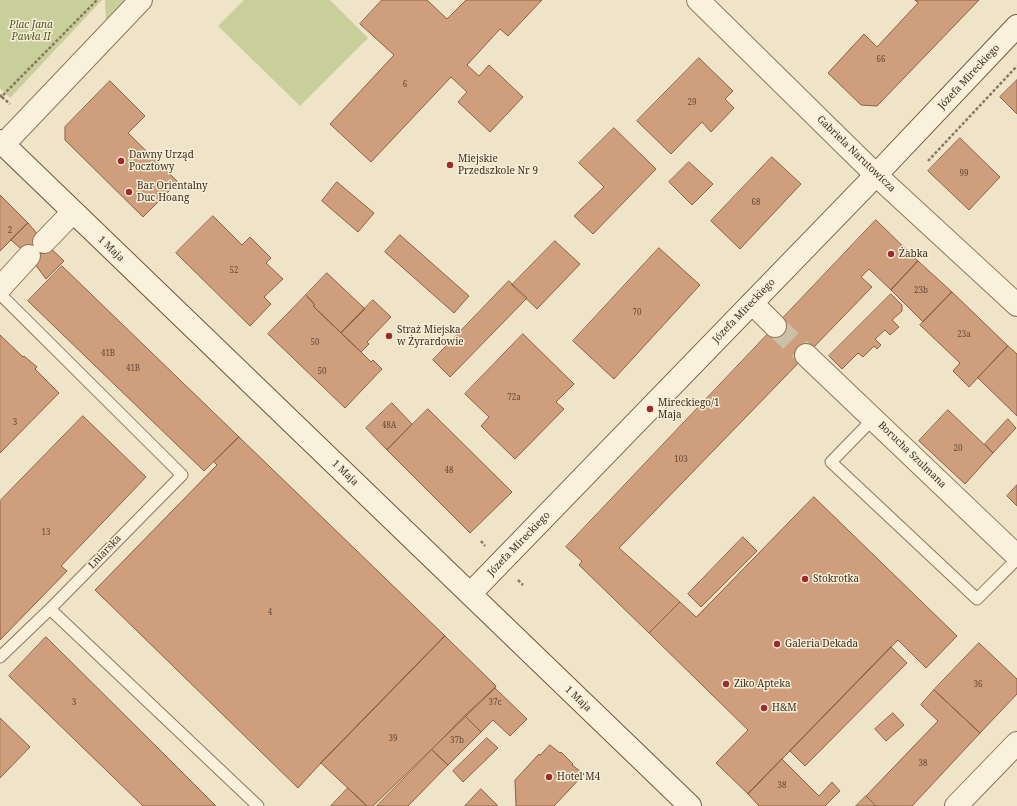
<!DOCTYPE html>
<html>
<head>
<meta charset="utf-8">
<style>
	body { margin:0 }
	canvas { display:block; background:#f0e4c8 }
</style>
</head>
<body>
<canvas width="1017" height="806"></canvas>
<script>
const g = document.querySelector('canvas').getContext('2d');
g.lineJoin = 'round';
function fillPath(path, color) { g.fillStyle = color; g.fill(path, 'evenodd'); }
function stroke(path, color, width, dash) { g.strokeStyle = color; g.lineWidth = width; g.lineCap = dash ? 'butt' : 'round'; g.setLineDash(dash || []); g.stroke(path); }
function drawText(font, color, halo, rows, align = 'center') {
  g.font = font + ' "Noto Serif",serif'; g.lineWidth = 3; g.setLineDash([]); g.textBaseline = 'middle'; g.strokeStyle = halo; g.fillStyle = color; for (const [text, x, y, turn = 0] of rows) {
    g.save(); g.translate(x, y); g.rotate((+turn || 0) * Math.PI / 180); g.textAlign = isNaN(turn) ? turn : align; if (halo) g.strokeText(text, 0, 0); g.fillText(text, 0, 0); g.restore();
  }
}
fillPath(new Path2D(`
	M0,0H102L10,98L0,88Z
	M105,0H128L106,22Z
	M244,0H330L368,38L300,106L218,26Z`), '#c9cf9b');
const building = new Path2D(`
	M382,0H427L447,19L466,0H542L508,36L500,29L467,65L479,76L489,65L523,97L490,132L458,102L467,92L451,77L371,162L330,124L394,55L360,24Z
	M915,0H979L877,106L861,105L828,73L864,34L877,47L918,3Z
	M699,58L733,91L725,99L734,108L711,132L702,122L671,154L637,121Z
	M1017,80V114L1000,97Z
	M110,81L145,116L128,133L178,182L143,217L65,140V127Z
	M614,128L656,169L593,234L574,216L604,187L579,163Z
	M960,138L1000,177L969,210L928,171Z
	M772,157L801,184L740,249L711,221Z
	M689,162L713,184L692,205L669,182Z
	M337,182L374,213L358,232L322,201Z
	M0,195L28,223L0,251Z
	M213,216L242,245L250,237L271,258L266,263L283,279L264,297L271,304L250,326L176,253Z
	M876,220L918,261L891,290L869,269L861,277L872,287L619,548L680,602L649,633L579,565L582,561L566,547Z
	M28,223L44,242L64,261L46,279L29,256L11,240Z
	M400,235L469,296L454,313L385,252Z
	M555,241L580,264L537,309L512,285Z
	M659,248L700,285L614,379L573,341Z
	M918,261L952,292L923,322L891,290Z
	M62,266L239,437L204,471L28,301Z
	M327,273L365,309L341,333L313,306L315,305L306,295Z
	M509,281L527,298L450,377L433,360Z
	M952,292L1008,346L969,387L953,371L960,363L920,325Z
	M891,294L902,305V311L892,320L899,327L890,335L885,330L875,339L881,345L877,349L874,346L863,357L858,353L842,369L829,356Z
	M306,295L315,305L313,306L361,352L371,362L373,360L382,369L345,408L268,334Z
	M373,300L391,317L367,342L369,344L361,352L341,333Z
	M523,334L574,384L556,402L564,409L515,459L481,426L489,417L465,394Z
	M0,335L23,357L24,356L37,367L35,369L59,393L0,453Z
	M1008,346L1017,354V416L978,378Z
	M392,403L412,424L387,450L366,428Z
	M428,409L512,492L470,533L387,450Z
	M948,410L993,453L965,484L919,441Z
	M83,416L146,477L61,566L67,571L0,640V501Z
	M1008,419L1016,428L993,453L985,444Z
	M239,437L445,636L321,763L298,788L95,590L217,465L214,462Z
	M1017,485V506L1007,496Z
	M814,497L957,636L926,668L898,640L748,794L716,763L748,730L649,633L680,602L696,617Z
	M743,537L757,551L701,607L688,594Z
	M445,636L496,686L495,688L373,806H367L321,763Z
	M46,637L158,748L216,806H143L9,676Z
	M979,643L1017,679V694L980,733L934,690Z
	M891,647L907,663L805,766L790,751Z
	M495,688L527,719L510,736L493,720L481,732L465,716Z
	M934,690L980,733L912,806H876L866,796L938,721L921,705Z
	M893,713L904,725L886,741L875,729Z
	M465,716L481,732L448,765L432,750Z
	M0,718L30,747L0,778Z
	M487,738L498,748L463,782L453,771Z
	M550,745L560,753L561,752L573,764L572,765L584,774L554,806H516L515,780L539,754L540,755Z
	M432,750L448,765L408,806H377Z
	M782,759L819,796L832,782L840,791L825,806H759L748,794Z
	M348,788L367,806H331Z
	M481,789L498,806H465Z
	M866,796L876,806H856Z`);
fillPath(building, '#cf9f7d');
stroke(building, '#8d5f41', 1);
stroke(new Path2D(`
	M775,326L806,355`), '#ccc0a6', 22, [22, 11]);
const lane = new Path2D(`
	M0,294L182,475L50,609L258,806
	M873,419L831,462L977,599L1017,559
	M0,657L50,609`);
const street = new Path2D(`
	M698,0L876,175L1017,305
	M4,144L141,0
	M44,242L73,212
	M0,288L29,256
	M752,303L775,326
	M806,355L1017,556
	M956,806L1017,743`);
const secondary = new Path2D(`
	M0,141L690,806
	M470,594L876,175L1017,26`);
stroke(lane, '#8d765c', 13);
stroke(street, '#8d765c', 24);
stroke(secondary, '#6f573f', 24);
stroke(new Path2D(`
	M0,95L2,97L5,93L97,0
	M2,97L10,104
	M928,161L1017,66
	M481,541L485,546
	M518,580L523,585`), '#8d765c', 2.5, [3, 2]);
stroke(lane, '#faf1dc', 11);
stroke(street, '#faf1dc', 22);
stroke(secondary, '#faf1dc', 22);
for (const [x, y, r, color] of [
	[121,161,4,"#9e2a2b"],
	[450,165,4,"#9e2a2b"],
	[129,192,4,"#9e2a2b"],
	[891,254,4,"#9e2a2b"],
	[389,336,4,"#9e2a2b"],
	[650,409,4,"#9e2a2b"],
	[805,579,4,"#9e2a2b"],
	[777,644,4,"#9e2a2b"],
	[726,684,4,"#9e2a2b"],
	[764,708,4,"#9e2a2b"],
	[549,777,4,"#9e2a2b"]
]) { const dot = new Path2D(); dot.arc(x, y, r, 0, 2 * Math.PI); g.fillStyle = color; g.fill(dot); stroke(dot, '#f7eed8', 1.5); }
drawText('8px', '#624a37', null, [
	["66",881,60],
	["6",405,85],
	["29",692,103],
	["99",964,174],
	["68",756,203],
	["2",10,231],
	["52",234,271],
	["23b",921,291],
	["70",637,313],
	["23a",964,335],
	["50",315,343],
	["41B",108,354],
	["41B",133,369],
	["50",322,372],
	["72a",514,398],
	["3",15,423],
	["48A",389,426],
	["20",958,449],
	["103",681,460],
	["48",449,471],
	["13",46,533],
	["4",270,613],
	["36",978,685],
	["3",74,703],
	["37c",495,703],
	["39",393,739],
	["37b",457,741],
	["38",923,764],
	["38",782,786]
]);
drawText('italic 10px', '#4d5a26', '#f7eed8', [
	["Plac Jana",31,25],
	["Pawła II",31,37]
]);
drawText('10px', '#3d2e20', '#f7eed8', [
	["Józefa Mireckiego",969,77,-47],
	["Gabriela Narutowicza",856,154,44],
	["1 Maja",111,249,44],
	["Józefa Mireckiego",744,311,-46],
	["Borucha Szulmana",912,455,44],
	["1 Maja",345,473,44],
	["Józefa Mireckiego",519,544,-46],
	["Lniarska",105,552,-46],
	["1 Maja",578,699,44]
]);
drawText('10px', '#3d2e20', '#f7eed8', [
	["Dawny Urząd",129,155],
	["Pocztowy",129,167],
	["Miejskie",458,159],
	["Przedszkole Nr 9",458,171],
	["Bar Orientalny",137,186],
	["Duc Hoang",137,198],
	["Żabka",899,254],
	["Straż Miejska",397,330],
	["w Żyrardowie",397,342],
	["Mireckiego/1",658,403],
	["Maja",658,415],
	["Stokrotka",813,579],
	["Galeria Dekada",785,644],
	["Ziko Apteka",734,684],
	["H&M",772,708],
	["Hotel M4",557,777]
], 'left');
</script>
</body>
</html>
